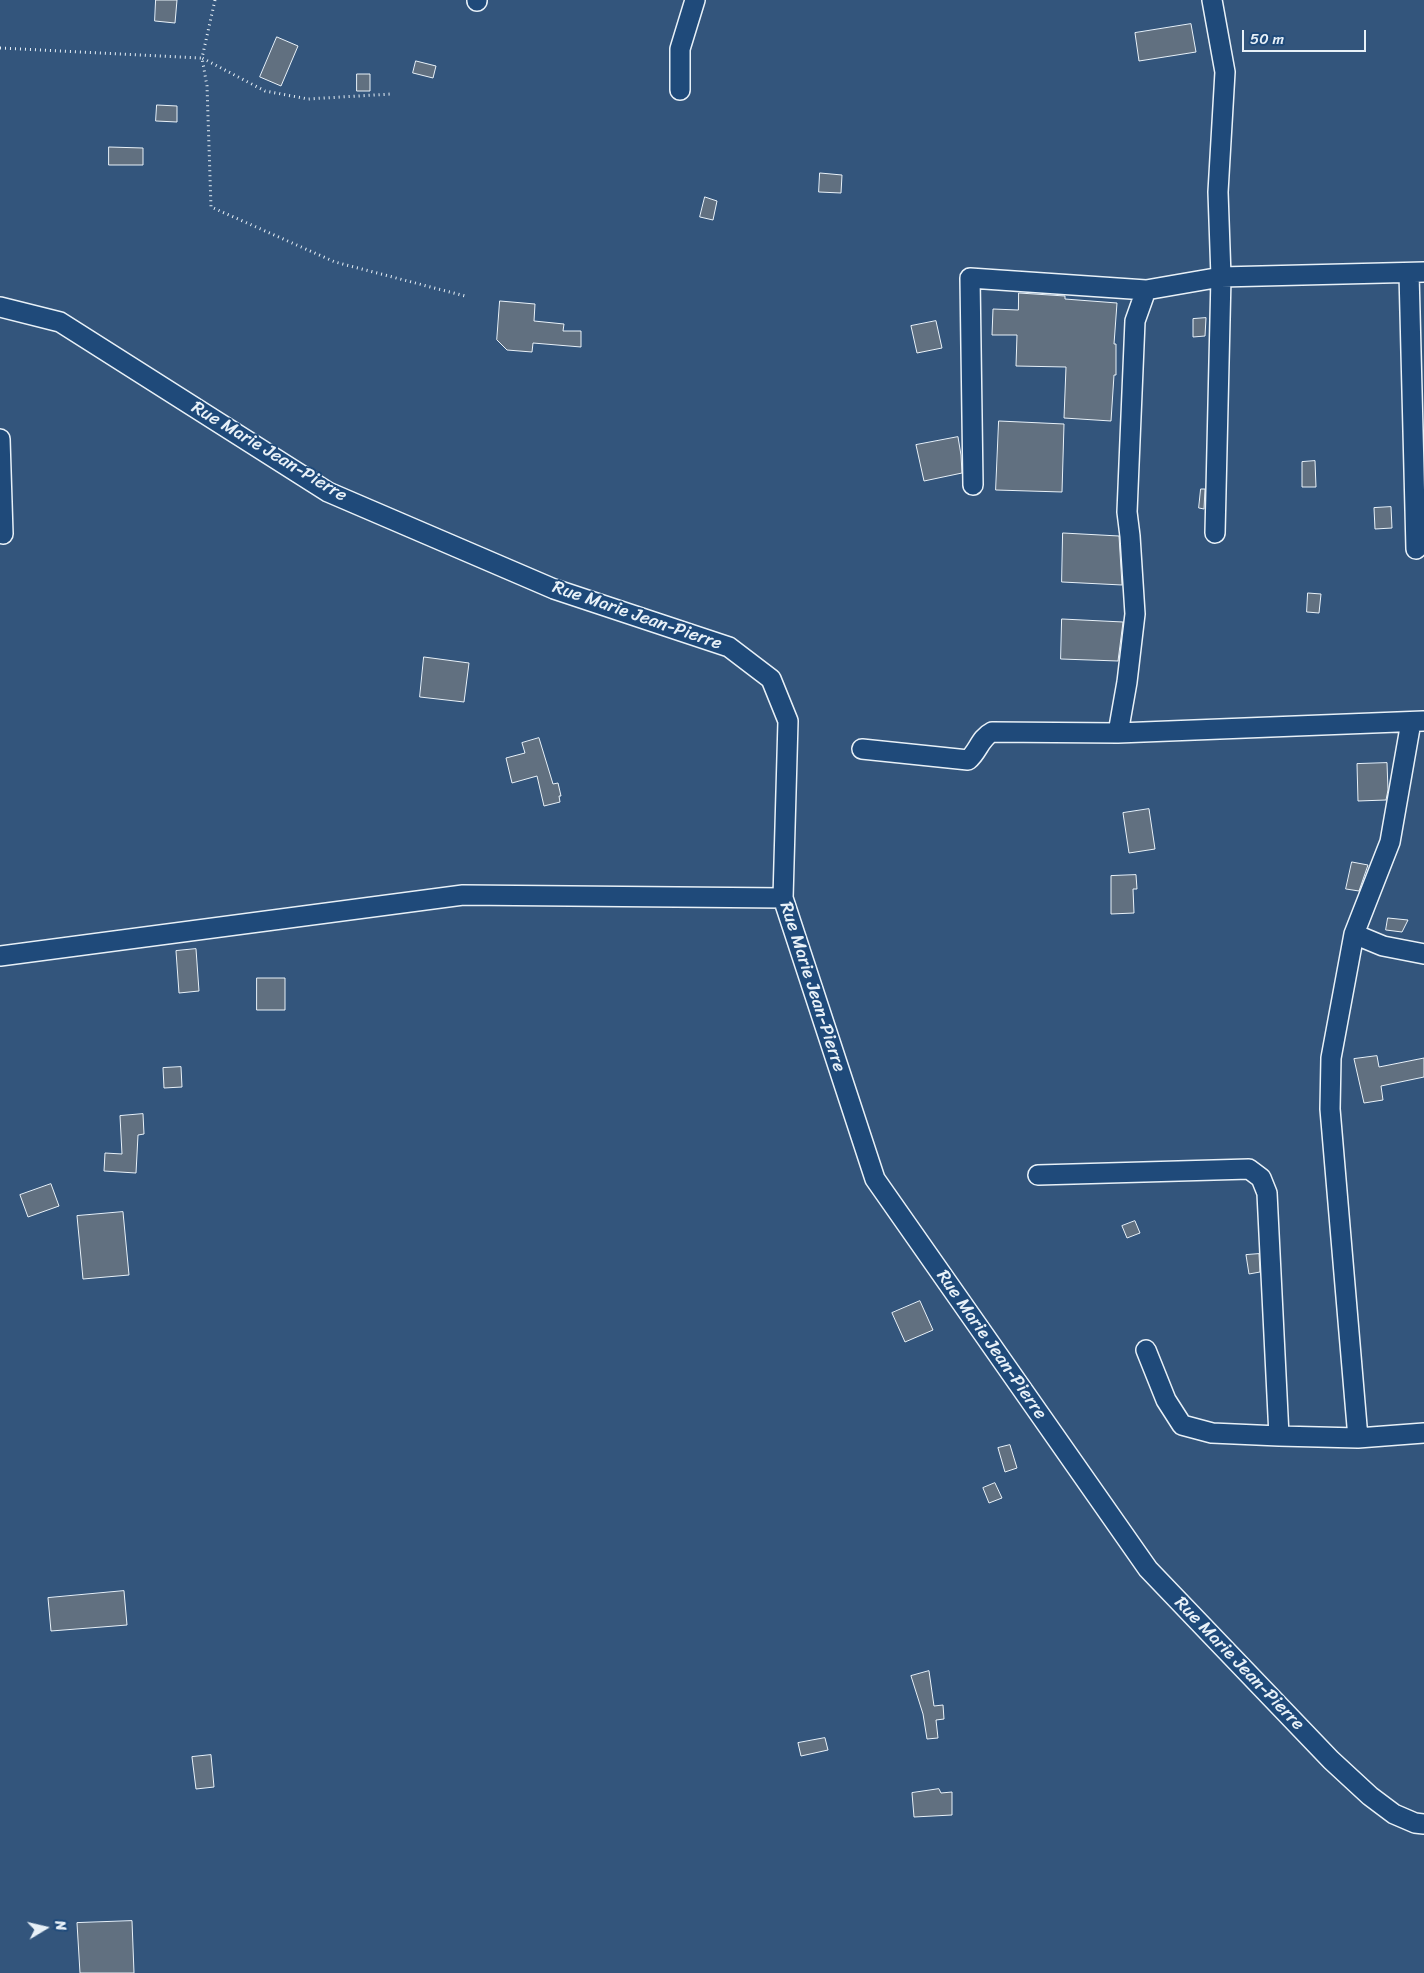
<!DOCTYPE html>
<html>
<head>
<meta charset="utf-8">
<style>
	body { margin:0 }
	#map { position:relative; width:1424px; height:1973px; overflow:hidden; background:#33557c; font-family:Sriracha,sans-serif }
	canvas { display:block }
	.north { position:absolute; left:20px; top:1903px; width:50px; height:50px; -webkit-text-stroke:4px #1f4a7a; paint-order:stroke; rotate:81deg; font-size:14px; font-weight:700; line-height:20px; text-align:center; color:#e8f1f8 }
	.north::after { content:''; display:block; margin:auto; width:18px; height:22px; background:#e8f1f8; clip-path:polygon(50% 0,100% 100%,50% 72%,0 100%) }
	.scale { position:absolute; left:1242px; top:30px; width:124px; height:22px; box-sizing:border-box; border:2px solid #e8f1f8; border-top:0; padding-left:6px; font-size:15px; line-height:18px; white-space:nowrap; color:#e8f1f8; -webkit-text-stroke:4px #1f4a7a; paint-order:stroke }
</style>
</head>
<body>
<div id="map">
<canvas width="1424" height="1973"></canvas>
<div class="north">N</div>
<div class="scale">50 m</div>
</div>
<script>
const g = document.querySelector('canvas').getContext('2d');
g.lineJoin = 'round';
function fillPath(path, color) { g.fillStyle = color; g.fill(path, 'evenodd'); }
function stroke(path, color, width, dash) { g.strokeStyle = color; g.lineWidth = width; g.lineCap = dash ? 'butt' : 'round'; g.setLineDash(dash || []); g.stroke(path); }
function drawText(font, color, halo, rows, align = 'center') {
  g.font = font + ' Sriracha,sans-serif'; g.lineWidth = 4; g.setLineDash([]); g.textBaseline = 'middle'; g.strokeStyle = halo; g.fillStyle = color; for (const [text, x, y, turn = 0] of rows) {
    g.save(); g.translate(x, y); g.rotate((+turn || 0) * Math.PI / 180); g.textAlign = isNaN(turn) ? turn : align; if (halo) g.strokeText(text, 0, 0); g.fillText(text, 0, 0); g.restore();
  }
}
const building = new Path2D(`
	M156,0H177L175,23L155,21Z
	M1191,24L1196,52L1139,61L1135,33Z
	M277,37L298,46L281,86L260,77Z
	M416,61L436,66L433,78L413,73Z
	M357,74H370V91H357Z
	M157,105L177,106V122L156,121Z
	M109,147L143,148V165H109Z
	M820,173L842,175L841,193L819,192Z
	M705,197L717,201L713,220L700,217Z
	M1019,293L1065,296V299L1117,303L1114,344H1116V375H1114L1111,421L1064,418L1066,367L1016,366L1017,335H992L993,309L1018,310Z
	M500,301L535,304L534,321L564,324L563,331H581V347L533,343L532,352L507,350L497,340Z
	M1206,318L1205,336L1193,337V319Z
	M936,321L942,348L917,353L911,326Z
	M999,421L1064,424L1062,492L996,490Z
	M958,437L961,455L962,473L924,481L916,445Z
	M1315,461L1316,487H1302V462Z
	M1201,489H1205L1204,509L1199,508Z
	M1391,507L1392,528L1375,529L1374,508Z
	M1063,533L1119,536L1122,585L1062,582Z
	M1308,593L1321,594L1319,613L1307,612Z
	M1062,619L1123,622L1118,661L1061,659Z
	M424,657L469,663L464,702L420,697Z
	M539,738L553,784L558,783L561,796H559L560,802L544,806L537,776L512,783L506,758L525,753L522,743Z
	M1387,763L1388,790L1386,800L1358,801L1357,764Z
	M1149,809L1155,849L1129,853L1123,813Z
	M1352,862L1368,865L1359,891L1346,889Z
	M1136,875L1137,889H1133L1134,913L1111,914V876Z
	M1388,918L1408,920L1402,932L1386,930Z
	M196,949L199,991L179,993L176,951Z
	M257,978H285V1010H257Z
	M1377,1056L1379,1067L1424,1058V1077L1381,1086L1383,1100L1364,1103L1354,1059Z
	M181,1067L182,1087L164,1088L163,1068Z
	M143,1114L144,1134L138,1135L136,1173L104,1171L105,1153L122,1154L120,1116Z
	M51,1184L59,1206L28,1217L20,1195Z
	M123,1212L129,1275L83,1279L77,1216Z
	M1135,1221L1140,1233L1127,1238L1122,1226Z
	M1259,1254L1260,1272L1249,1274L1246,1255Z
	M920,1301L933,1330L905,1342L892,1313Z
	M1010,1445L1017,1468L1005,1472L998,1448Z
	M995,1483L1002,1498L989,1503L983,1488Z
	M124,1591L127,1625L51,1631L48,1598Z
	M929,1671L934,1706L943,1705L944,1719L936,1720L938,1738L927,1739L923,1714L911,1676Z
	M825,1738L828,1750L801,1756L798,1743Z
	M211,1755L214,1787L196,1789L192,1757Z
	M939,1789L941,1793L952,1792V1815L914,1817L912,1793Z
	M132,1921L134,1973H80L77,1923Z`);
fillPath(building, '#617080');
stroke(building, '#e8f1f8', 1);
const minor = new Path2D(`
	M1212,0L1225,72L1218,192L1221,277L1215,533
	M477,1V0
	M680,90V49L695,0
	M1409,273L1416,549
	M0,307L60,322L328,492L554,589L729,647L771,679L788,721L783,898L875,1179L1148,1569L1331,1760L1370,1796L1394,1814L1415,1823L1424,1824
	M0,439L3,534
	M973,485L970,278L1146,290L1221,277L1424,272
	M1118,733L1127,682L1135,614L1130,536L1127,512L1135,321L1146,290
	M862,749L968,760C978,752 980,738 992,732L1118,733L1423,721
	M1354,934L1383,946L1424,954
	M0,956L463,895L783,898
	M1038,1175L1249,1169L1261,1178L1267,1193L1279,1436
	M1146,1350L1166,1400L1182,1425L1212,1433L1279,1436L1358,1438L1424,1433
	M1358,1438L1330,1109L1331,1058L1354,934L1390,842L1411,722`);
stroke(minor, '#e8f1f8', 22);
stroke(new Path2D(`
	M215,0L202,58L265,91L308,99L391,94
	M0,48L202,58L207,86L211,207L335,262L465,296`), '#e8f1f8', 3, [1, 4]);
stroke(minor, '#1f4a7a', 19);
drawText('18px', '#e8f1f8', '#1f4a7a', [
	["Rue Marie Jean-Pierre",269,452,31],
	["Rue Marie Jean-Pierre",637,616,19],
	["Rue Marie Jean-Pierre",812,987,72],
	["Rue Marie Jean-Pierre",991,1345,55],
	["Rue Marie Jean-Pierre",1239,1664,46]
]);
</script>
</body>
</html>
